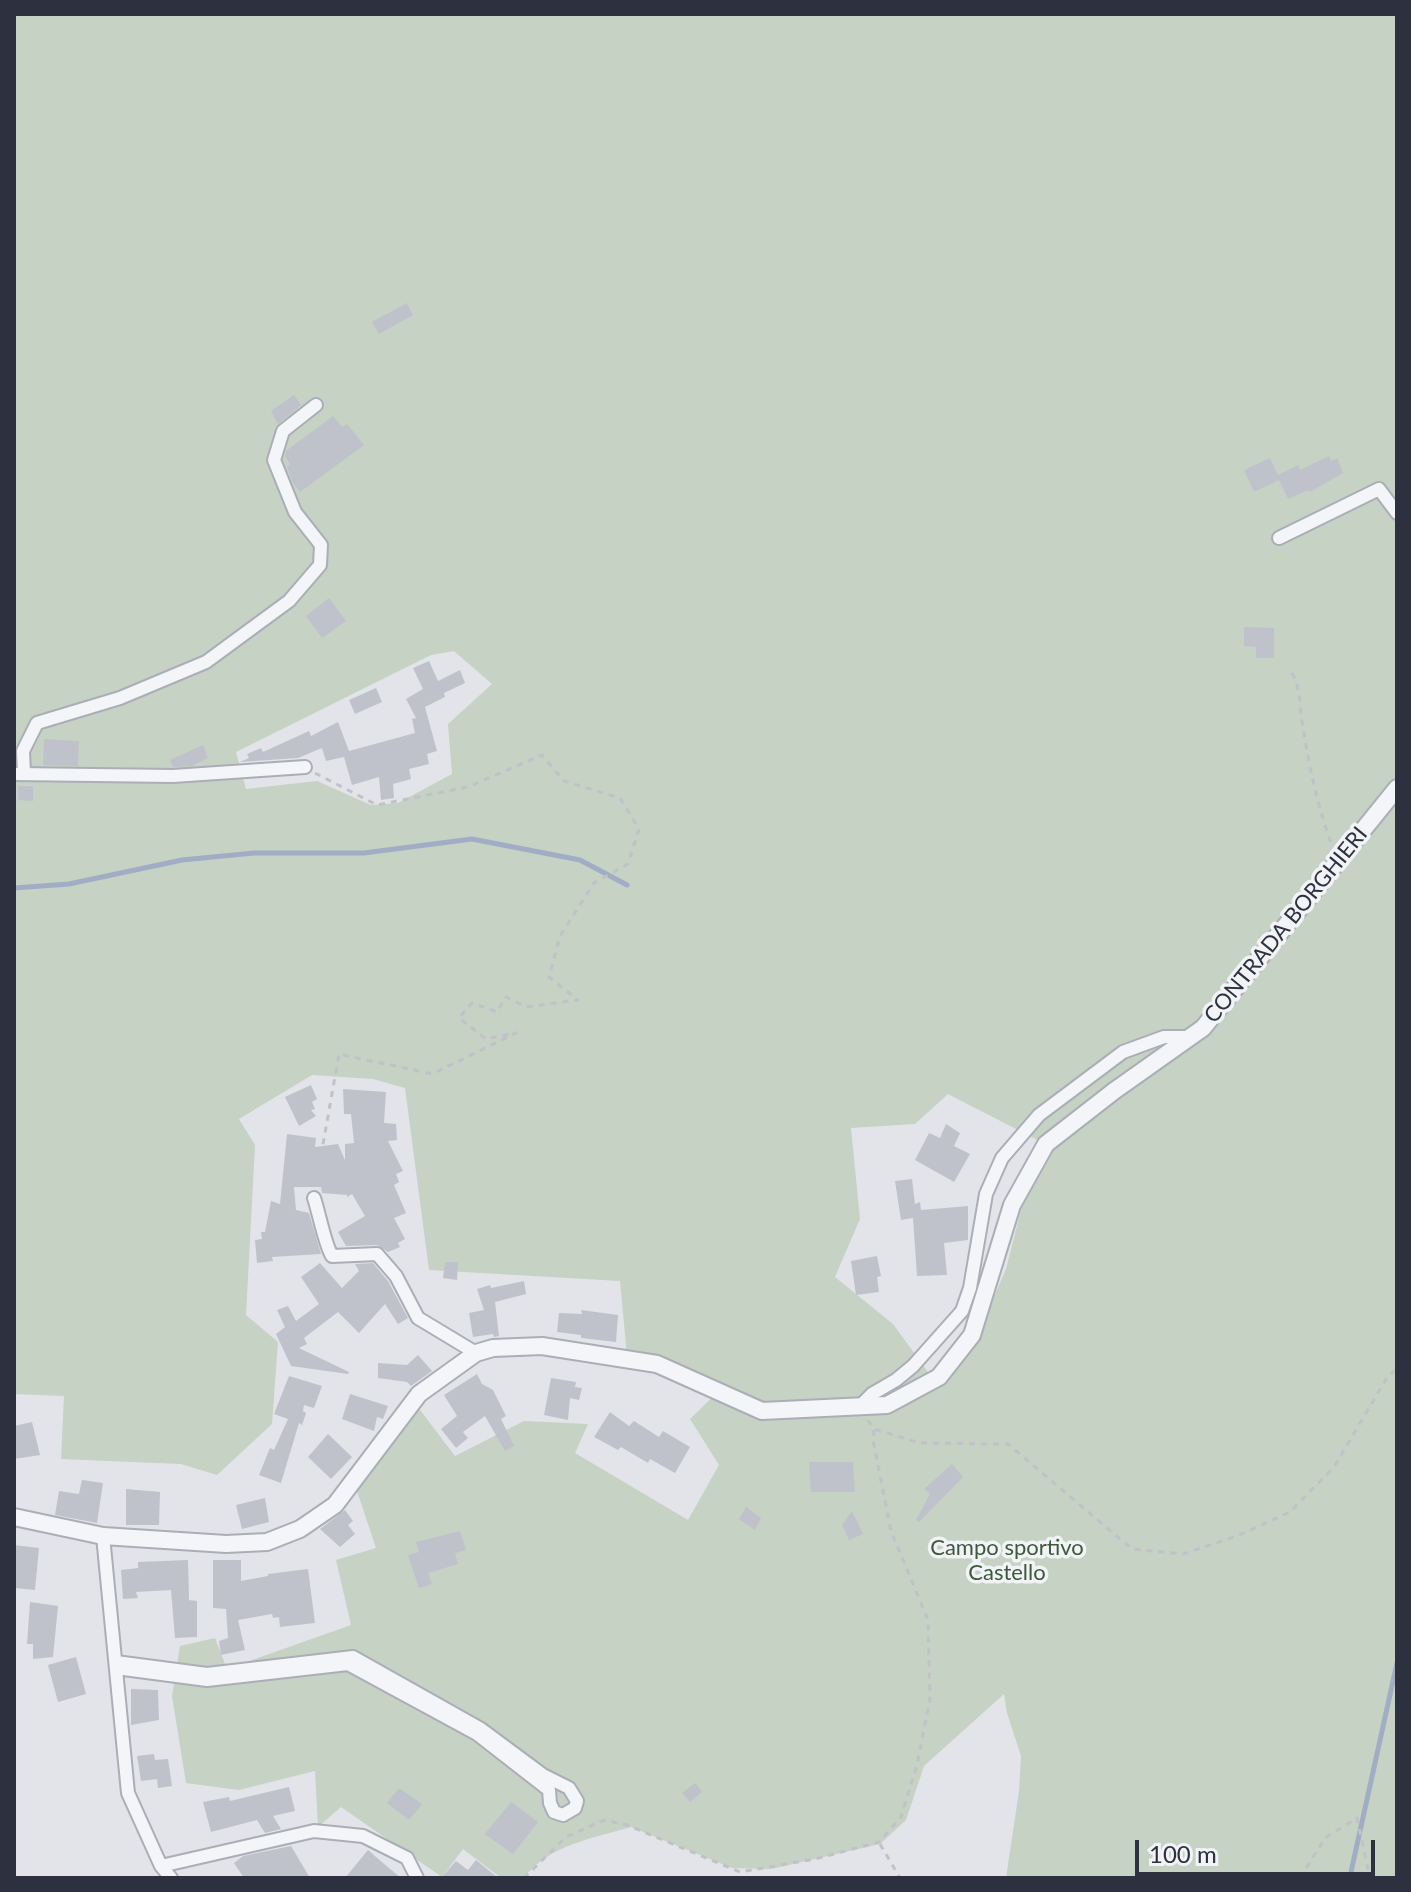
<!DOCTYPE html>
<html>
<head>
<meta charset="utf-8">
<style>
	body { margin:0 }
	#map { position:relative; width:1411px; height:1892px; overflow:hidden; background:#e2e4e9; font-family:Lato,sans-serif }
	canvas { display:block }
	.frame { position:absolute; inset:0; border:16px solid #2c303f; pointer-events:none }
	.scale { position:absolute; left:1135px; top:1840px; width:240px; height:36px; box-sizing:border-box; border:4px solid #2c303f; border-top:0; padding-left:10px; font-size:24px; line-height:28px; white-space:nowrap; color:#2c303f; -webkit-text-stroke:6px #f1f3f6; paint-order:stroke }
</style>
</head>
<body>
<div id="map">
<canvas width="1411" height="1892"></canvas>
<div class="frame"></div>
<div class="scale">100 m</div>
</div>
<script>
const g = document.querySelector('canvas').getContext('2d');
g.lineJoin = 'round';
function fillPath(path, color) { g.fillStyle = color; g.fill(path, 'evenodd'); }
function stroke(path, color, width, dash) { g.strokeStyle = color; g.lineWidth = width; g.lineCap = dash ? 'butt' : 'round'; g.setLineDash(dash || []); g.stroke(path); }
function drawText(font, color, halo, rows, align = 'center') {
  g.font = font + ' Lato,sans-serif'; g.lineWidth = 7; g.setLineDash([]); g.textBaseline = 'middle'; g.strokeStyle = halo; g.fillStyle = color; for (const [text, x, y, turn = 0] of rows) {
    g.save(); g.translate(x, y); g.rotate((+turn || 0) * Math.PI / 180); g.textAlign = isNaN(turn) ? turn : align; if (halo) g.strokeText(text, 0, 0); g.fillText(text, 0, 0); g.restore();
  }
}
fillPath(new Path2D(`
	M14,14H1397V1878H1006L1019,1791L1021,1756L1007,1713L1004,1694L924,1766L906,1820L880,1844L771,1869L732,1868L631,1827C594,1838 548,1845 524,1878H501L463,1849L442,1877L341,1807L318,1827L315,1771L239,1790L186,1783L172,1696L180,1646L215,1638L227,1669L351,1625L336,1560L376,1548L356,1488L414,1402L455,1456L524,1421L588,1424L575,1453L688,1520L719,1465L690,1419L721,1389L627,1356L620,1281L429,1270L405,1088L373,1079L312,1075L239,1119L255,1145L246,1315L278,1342L272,1424L217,1475L181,1464L61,1459L64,1396L14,1394ZM454,651L492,684L448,724L452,774L398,803L371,805L317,781L246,789L236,752L431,655ZM948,1094L1051,1147L1023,1202L1006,1269L982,1325L933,1379L893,1324L835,1277L860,1219L851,1128L915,1124Z`), '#c5d2c4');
stroke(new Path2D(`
	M14,888L69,884L182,860L254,853H364L472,839L580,860L627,885
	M1352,1878L1351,1872L1397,1663`), '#a1adc5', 5);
fillPath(new Path2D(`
	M407,303L413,315L379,334L372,322Z
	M294,395L301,405L278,424L271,411Z
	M333,416L342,427L347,424L364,445L300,492L293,483L287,467L290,464L285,456L286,451Z
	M1329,456L1331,461L1337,458L1343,473L1310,492L1308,490L1288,499L1279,480L1254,492L1244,470L1270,458L1278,475L1298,465L1300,470Z
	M329,598L346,621L322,638L306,616Z
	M1244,627L1274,628V658H1256V647L1244,646Z
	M429,661L438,681L460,670L465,683L444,693L445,697L425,707L437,751L427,754L429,764L409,769L411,779L393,784L394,798L381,800L379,777L352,785L344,757L326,761L322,748L298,758L240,762L249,758L247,754L261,748L263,752L309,731L311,736L338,722L349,751L415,733L412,719L416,718L406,699L423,689L413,668Z
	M376,688L382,702L355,714L349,700Z
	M44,739L79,741L78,766L43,765Z
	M203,745L208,758L192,766L173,767L170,760Z
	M18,786H33V801L18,800Z
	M311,1085L317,1099L312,1102L315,1109L311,1110L316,1116L299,1126L285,1097Z
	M343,1089L386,1092L384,1123L396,1124L397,1140L388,1141L403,1171L396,1174L399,1182L394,1185L406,1213L394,1218L405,1239L398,1243L400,1247L388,1252L377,1245L346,1246L338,1232L365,1216L352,1194L347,1197V1195L322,1193L321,1187H294L296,1210L309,1213L321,1254L272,1257L273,1261L257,1263L255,1240L262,1239L261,1232H265L271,1201L280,1204L287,1134L316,1138L315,1147L338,1144L345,1160V1144L354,1143L351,1114H344Z
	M946,1124L960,1133L954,1146L970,1154L954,1182L915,1160L929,1133L940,1138Z
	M912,1179L915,1204L920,1202L921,1210L968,1206V1240L944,1243L947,1275L917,1276L913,1218L901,1220L895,1181Z
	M877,1256L881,1276L877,1277L879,1292L856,1295L851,1261Z
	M445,1262H458L457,1280L443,1278Z
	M320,1263L342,1288L359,1271L355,1264L373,1263L388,1281L408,1318L398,1324L385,1304L359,1333L338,1312L304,1338L307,1344L299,1348L349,1372L348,1374L291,1366L276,1334L285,1327L277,1310L288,1306L296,1321L319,1304L301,1277Z
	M524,1281L526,1294L495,1302L499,1336L494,1337L493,1334L473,1337L469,1313L484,1310L477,1289L490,1285L491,1288Z
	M581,1310L618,1315L616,1342L581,1338V1335L557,1332L559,1313L582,1314Z
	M418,1355L432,1371L411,1386L407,1382L378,1378V1363L407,1365Z
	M477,1374L482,1384L493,1390L506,1416L501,1419L514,1446L505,1451L485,1416L463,1432L468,1438L456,1448L441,1429L457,1416L444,1395Z
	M289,1376L322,1386L314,1408L304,1405L303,1411L306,1413L302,1425L299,1423L281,1483L259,1475L270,1448L274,1450L288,1419L274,1414Z
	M551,1378L576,1382L575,1387L582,1388L579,1400L570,1398L568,1420L544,1415Z
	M350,1394L388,1406L383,1419L377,1417L374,1431L342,1419Z
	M610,1412L629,1426L634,1421L659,1437L663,1431L690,1447L675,1473L650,1459L648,1463L621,1447L618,1450L594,1437Z
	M32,1422L40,1455L14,1459V1426Z
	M328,1434L352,1457L331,1479L308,1457Z
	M809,1462H853L855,1492H811Z
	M952,1464L963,1477L919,1522L916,1520L930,1494L924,1489Z
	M82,1480L103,1483L97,1523L55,1515L59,1491L79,1494Z
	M126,1489L160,1492L159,1525H126Z
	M265,1498L269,1522L242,1529L236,1505Z
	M746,1507L761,1518L755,1530L739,1519Z
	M345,1510L353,1521L348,1525L355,1534L340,1547L320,1529Z
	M852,1511L863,1534L849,1540L842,1525Z
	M460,1531L466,1550L455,1553L458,1564L428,1573L432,1584L419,1588L408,1555L419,1552L416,1542Z
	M14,1545L39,1548L35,1590L14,1588Z
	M188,1560L189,1600L197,1601V1637L175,1638L171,1590L136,1592L138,1598L123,1599L121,1570L138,1568V1562Z
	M213,1560H241V1581L268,1576V1574L308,1569L315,1623L280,1627L279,1617L273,1618L272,1614L238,1620L245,1650L221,1655L219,1641L228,1638L226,1609L213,1608Z
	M30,1602L58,1606L53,1657L33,1659V1644H27Z
	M76,1657L86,1694L58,1702L48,1665Z
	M131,1689L158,1690L159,1720L131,1725Z
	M154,1754L155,1760L168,1759L172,1786L158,1788L157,1779L141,1781L137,1756Z
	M695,1783L702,1792L690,1802L682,1793Z
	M289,1787L295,1811L273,1816L281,1829L265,1833L257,1820L211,1832L203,1802L229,1797L230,1801Z
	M399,1788L422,1804L409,1820L387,1803Z
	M511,1802L538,1822L513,1854L485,1834Z
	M291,1846L310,1878H244L234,1863L243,1856Z
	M368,1850L383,1863L401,1878H345Z
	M476,1860L498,1878H441L456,1861L468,1870Z`), '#c0c2cb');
const minor = new Path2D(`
	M1279,538L1379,489L1397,513
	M14,774L173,776L305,767
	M24,774L23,751L37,723L120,698L206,662L289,601L320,565L321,545L295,512L274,460L283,431L316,405
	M314,1198C319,1213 325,1245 332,1256L377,1254L396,1276L418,1318L476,1353
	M860,1406L872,1394L896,1380L913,1366L962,1311L970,1288L986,1194L1002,1158L1039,1115L1123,1052L1164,1037H1191
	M103,1536L128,1793L161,1866L171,1878
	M116,1662L207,1674L353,1657L481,1729L543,1775L569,1788L577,1801L575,1808L563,1815L554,1812L550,1803L549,1790L477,1734L348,1664L207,1680L116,1668
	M161,1866L314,1831L363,1836L407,1858L417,1878`);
const tertiary = new Path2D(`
	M14,1517L103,1536L226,1544L267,1542L300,1529L335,1505L419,1394L476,1353L493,1348L542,1346L657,1364L762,1411L887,1405L939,1377L972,1335L1012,1205L1046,1144L1114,1091L1203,1028L1397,788`);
stroke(minor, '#abaeb6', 16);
stroke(tertiary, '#abaeb6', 20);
stroke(new Path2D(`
	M1292,673C1301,689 1299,704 1302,721C1308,762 1317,804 1331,843
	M315,773L377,805L468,787L542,755L564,781L620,798L639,829L628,864L594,883L560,936L549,977L578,1000L526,1007L506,997L497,1012L472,1003L459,1018L486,1039L516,1033L432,1074L339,1054L316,1184
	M868,1420L874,1429L920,1443L1008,1444L1132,1549L1183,1554L1237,1536L1290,1512L1334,1467L1388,1376L1397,1369
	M880,1844L900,1878
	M524,1878L566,1837L604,1820L627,1825L740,1872L815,1859L879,1842L901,1817L917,1765L930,1699L928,1620L891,1531L873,1440L874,1429
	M1300,1878L1325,1838L1357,1818L1370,1878`), '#c0c2c8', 3, [6, 6]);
stroke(minor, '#f4f5f8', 12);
stroke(tertiary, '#f4f5f8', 16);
drawText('22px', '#2c303f', '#f1f3f6', [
	["CONTRADA BORGHIERI",1286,925,-51]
]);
drawText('22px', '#3c593b', '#f1f3f6', [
	["Campo sportivo",1007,1548],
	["Castello",1007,1573]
]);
</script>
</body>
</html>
